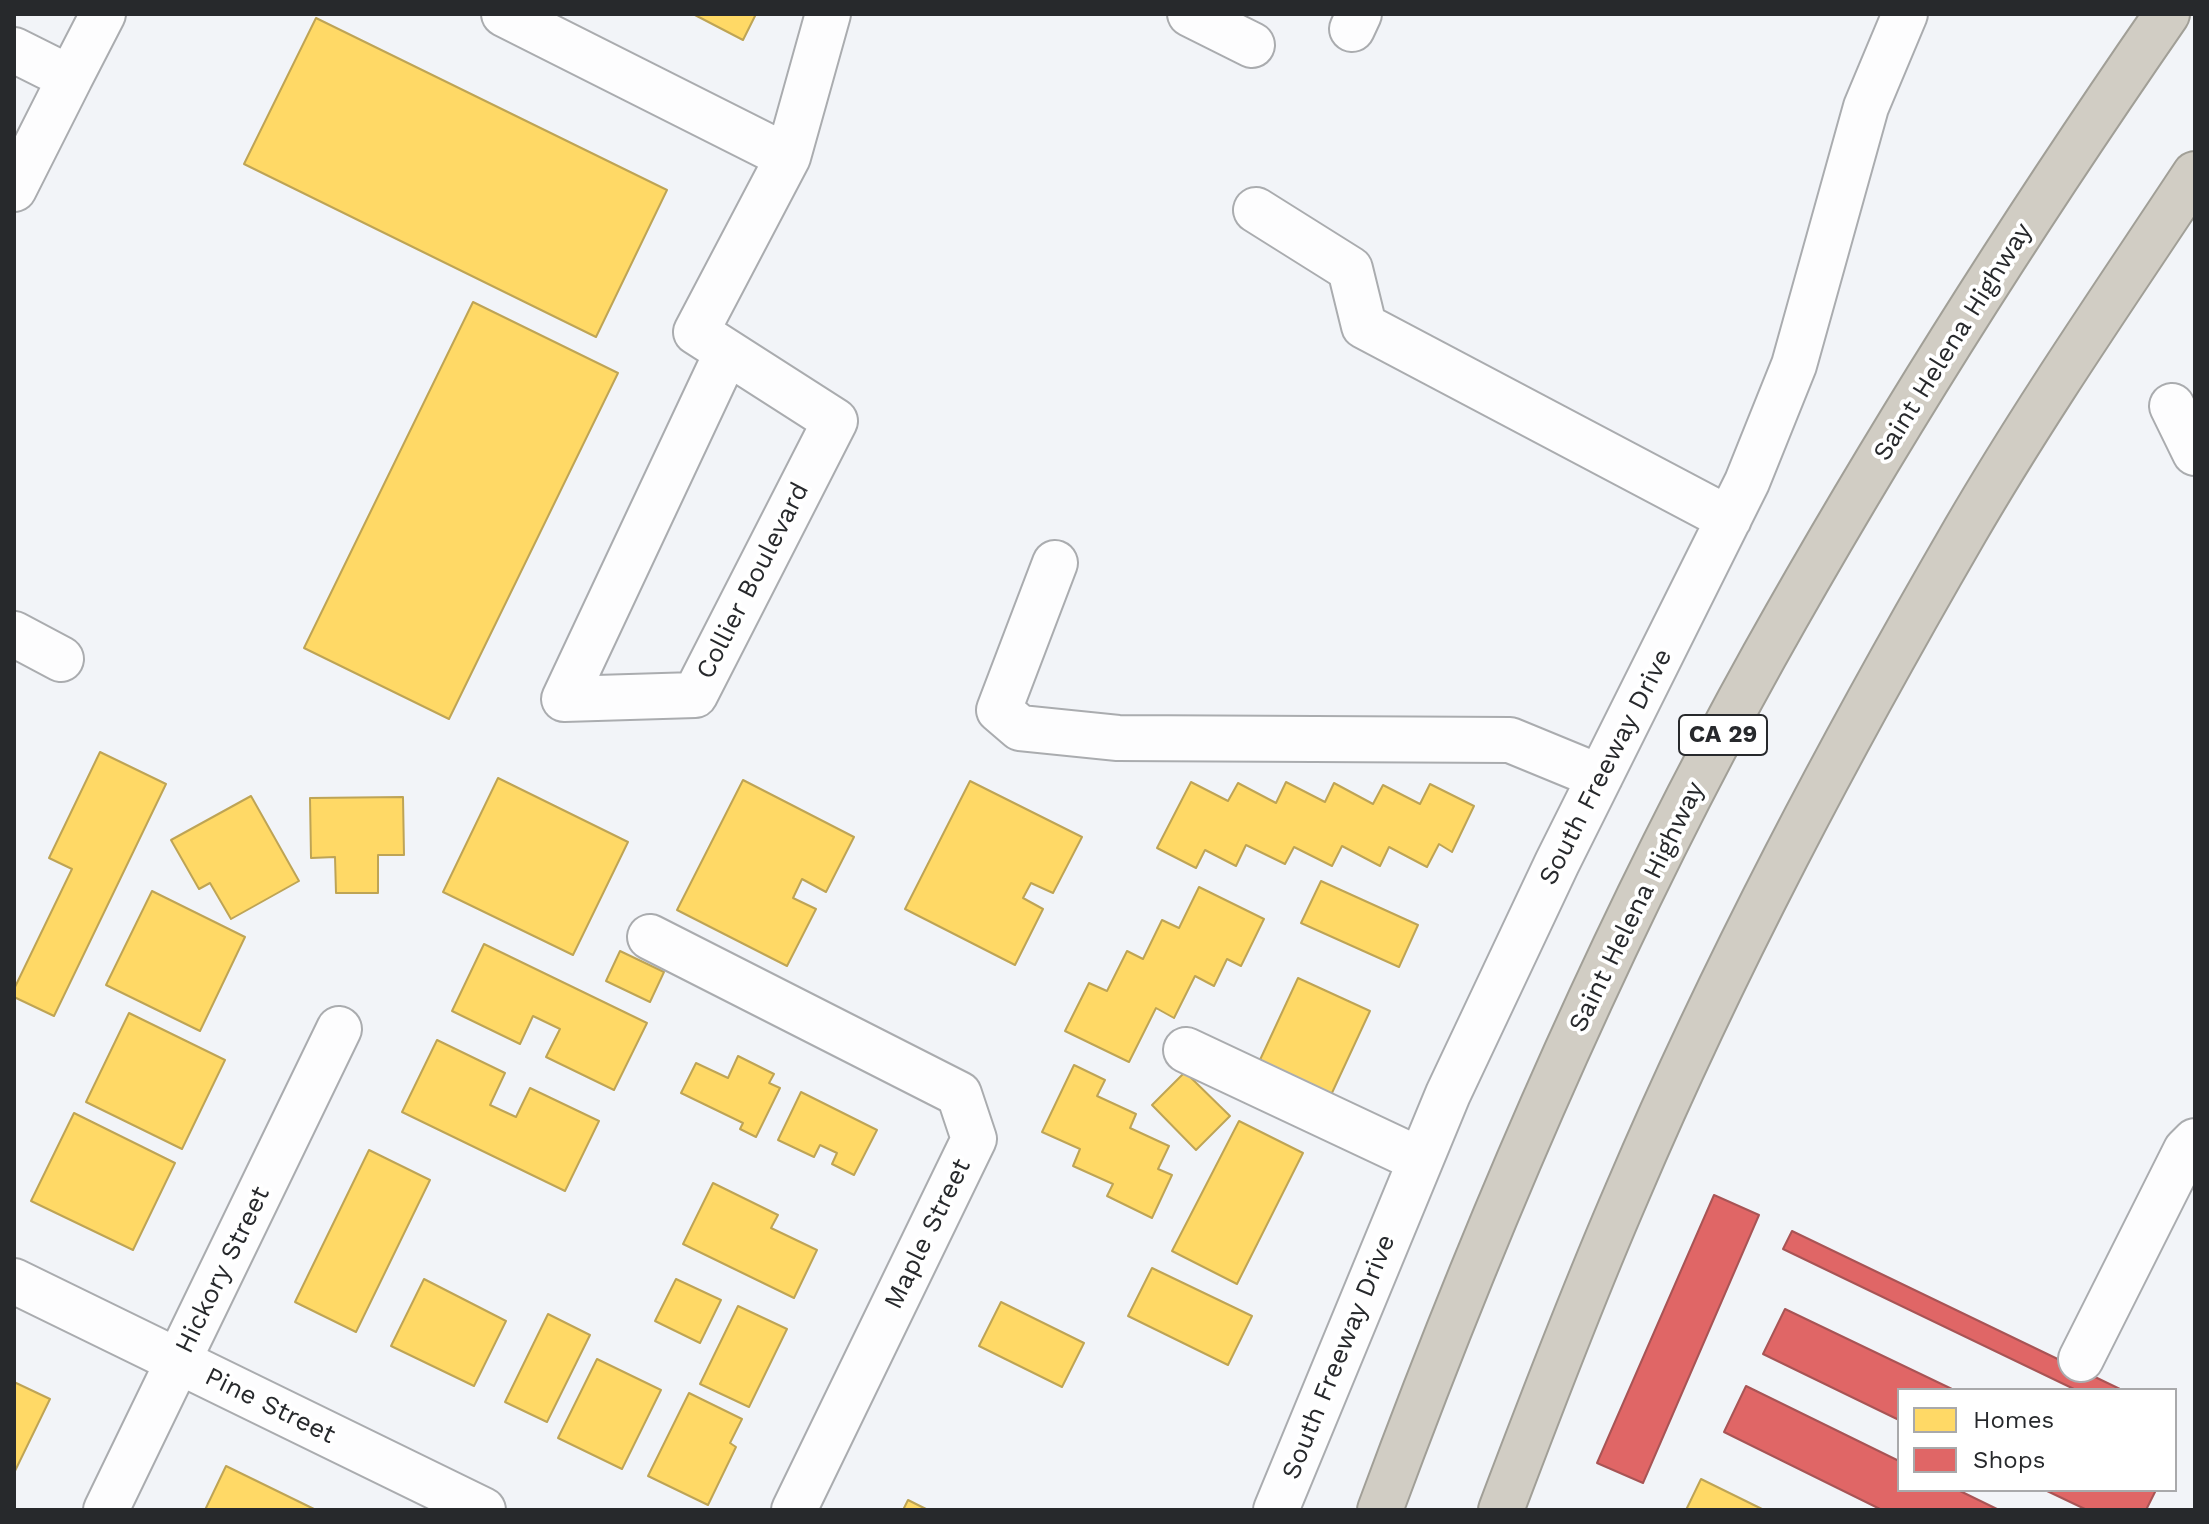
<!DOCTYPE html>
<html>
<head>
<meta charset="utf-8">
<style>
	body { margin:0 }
	#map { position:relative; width:2209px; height:1524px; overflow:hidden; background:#f2f4f8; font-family:"Work Sans",sans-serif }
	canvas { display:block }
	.frame { position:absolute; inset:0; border:16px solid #27292c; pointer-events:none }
	.legend { position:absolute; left:1897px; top:1388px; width:280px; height:104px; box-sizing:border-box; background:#fff; border:2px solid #a9a9ab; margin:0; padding:10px 14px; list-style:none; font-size:24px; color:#27292c }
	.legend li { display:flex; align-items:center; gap:16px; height:40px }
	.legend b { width:40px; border:2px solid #a9a9ab }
</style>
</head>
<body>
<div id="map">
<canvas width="2209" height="1524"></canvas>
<div class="frame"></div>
<ul class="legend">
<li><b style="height:22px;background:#ffd966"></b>Homes</li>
<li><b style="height:22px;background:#e06666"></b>Shops</li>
</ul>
</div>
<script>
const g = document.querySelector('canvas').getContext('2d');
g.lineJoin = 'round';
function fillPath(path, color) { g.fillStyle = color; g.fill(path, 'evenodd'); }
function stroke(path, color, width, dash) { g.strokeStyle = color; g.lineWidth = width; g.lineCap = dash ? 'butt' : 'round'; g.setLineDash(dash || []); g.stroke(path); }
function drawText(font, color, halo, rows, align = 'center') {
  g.font = font + ' "Work Sans",sans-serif'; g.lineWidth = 8; g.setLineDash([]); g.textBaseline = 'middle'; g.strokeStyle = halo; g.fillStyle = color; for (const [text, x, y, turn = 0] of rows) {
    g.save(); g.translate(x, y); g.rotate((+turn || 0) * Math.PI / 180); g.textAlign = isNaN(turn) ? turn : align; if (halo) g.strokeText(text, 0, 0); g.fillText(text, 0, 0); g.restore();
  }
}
const homes = new Path2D(`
	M693,14H756L743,40Z
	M316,18L667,190L596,337L244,164Z
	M473,302L618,373L449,719L304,648Z
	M100,752L166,784L54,1016L14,997V989L72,869L49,858Z
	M498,778L628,842L573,955L443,892Z
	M743,780L854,837L826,892L802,879L793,898L816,909L787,966L677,910Z
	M970,781L1082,837L1053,893L1031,883L1023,898L1043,909L1015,965L905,909Z
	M1191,782L1228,801L1238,783L1276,803L1286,782L1325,802L1334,783L1373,804L1383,785L1420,804L1430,784L1474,806L1452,852L1439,844L1427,867L1389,847L1380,866L1342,846L1332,866L1294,847L1285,864L1246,845L1236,866L1205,850L1196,868L1157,848Z
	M251,796L299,881L231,919L210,883L199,889L171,840Z
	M403,797L404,855H378V893H336L335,857L311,858L310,798Z
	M1321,881L1418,925L1399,967L1301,923Z
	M1199,887L1264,919L1241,966L1227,959L1214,986L1195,976L1174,1018L1156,1008L1129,1062L1065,1031L1089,983L1107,991L1127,951L1143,959L1162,920L1179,928Z
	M152,891L245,937L200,1031L106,985Z
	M484,944L647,1023L614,1090L546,1057L560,1029L533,1016L520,1044L452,1011Z
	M620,951L664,972L650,1002L606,981Z
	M1298,978L1370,1011L1331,1095L1259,1062Z
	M129,1013L225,1060L182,1149L86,1102Z
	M437,1040L505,1073L490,1105L516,1117L530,1088L599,1121L565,1191L402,1112Z
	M738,1056L774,1074L769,1083L780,1088L756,1137L740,1129L743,1123L681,1093L696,1063L728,1078Z
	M1074,1065L1105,1080L1097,1096L1136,1114L1130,1128L1169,1146L1158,1169L1172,1175L1152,1218L1107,1196L1113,1184L1073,1166L1080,1149L1042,1132Z
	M1185,1072L1230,1116L1196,1150L1152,1105Z
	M801,1092L877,1130L854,1175L832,1164L837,1153L820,1145L814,1157L778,1140Z
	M74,1113L175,1163L133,1250L31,1201Z
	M1239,1121L1303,1153L1237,1284L1172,1251Z
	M369,1150L430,1180L356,1332L295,1302Z
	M713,1183L778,1215L771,1228L817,1250L794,1298L683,1244Z
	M1152,1268L1252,1316L1228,1365L1128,1316Z
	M424,1279L506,1321L474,1386L391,1346Z
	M676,1279L721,1300L700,1343L655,1321Z
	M1001,1302L1084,1343L1062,1387L979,1346Z
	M738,1306L787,1329L749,1407L700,1384Z
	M548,1314L590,1335L547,1422L505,1402Z
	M597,1359L661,1390L622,1469L558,1438Z
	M14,1382L50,1399L14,1473Z
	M689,1393L742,1419L730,1443L736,1447L708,1505L648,1476Z
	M226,1466L314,1509V1510H205Z
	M1701,1479L1764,1510H1686Z
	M908,1500L928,1510H903Z`);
fillPath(homes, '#ffd966');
stroke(homes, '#bea455', 2);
const shops = new Path2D(`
	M1714,1195L1759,1215L1643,1483L1597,1463Z
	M1792,1231L2122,1390H2076L1783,1249Z
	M1785,1309L1954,1390H1899V1420L1763,1354Z
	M1746,1386L1899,1461V1490H1958L1999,1510H1882L1724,1432Z
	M2045,1490H2156L2146,1510H2087Z`);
fillPath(shops, '#e06666');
stroke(shops, '#a85455', 2);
const minor = new Path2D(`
	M504,14L788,157L696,332L835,421L695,695L564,699L727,352
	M1190,14L1252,45
	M1352,29L1359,14
	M14,50L70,78L103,14
	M788,157L828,14
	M14,189L70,78
	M1256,210L1350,269L1364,326L1729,519
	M2172,406L2195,453
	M1055,563L999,710L1020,728L1118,738L1510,740L1600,777
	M14,634L61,659
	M650,937L959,1094L974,1139L794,1510
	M1186,1050L1420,1160
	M14,1281L483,1510
	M2081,1359L2186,1150L2195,1141
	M106,1510L339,1029
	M1276,1510L1448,1094L1557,863L1747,482L1794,365L1866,107L1905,14`);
const highway = new Path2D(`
	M1380,1510C1488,1218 1612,929 1764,656C1887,436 2023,222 2167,14
	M1501,1510C1541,1404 1582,1297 1627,1193C1724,965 1841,745 1965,531C2036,409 2117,292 2195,174`);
stroke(minor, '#aaacaf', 48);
stroke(highway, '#a19f97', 48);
stroke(minor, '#fdfdfe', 44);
stroke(highway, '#d1cdc4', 44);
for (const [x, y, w] of [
	[1723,735,88]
]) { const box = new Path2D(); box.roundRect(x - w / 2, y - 20, w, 40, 6); g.fillStyle = '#fff'; g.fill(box); stroke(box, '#27292c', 2); }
drawText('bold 24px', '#27292c', null, [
	["CA 29",1723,735]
]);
drawText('26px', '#27292c', '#fff', [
	["Saint Helena Highway",1953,342,-58],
	["Collier Boulevard",753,581,-63],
	["South Freeway Drive",1606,767,-63],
	["Saint Helena Highway",1637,907,-64],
	["Maple Street",928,1234,-64],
	["Hickory Street",223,1270,-64],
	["South Freeway Drive",1339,1357,-68],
	["Pine Street",270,1406,26]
]);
</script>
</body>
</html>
